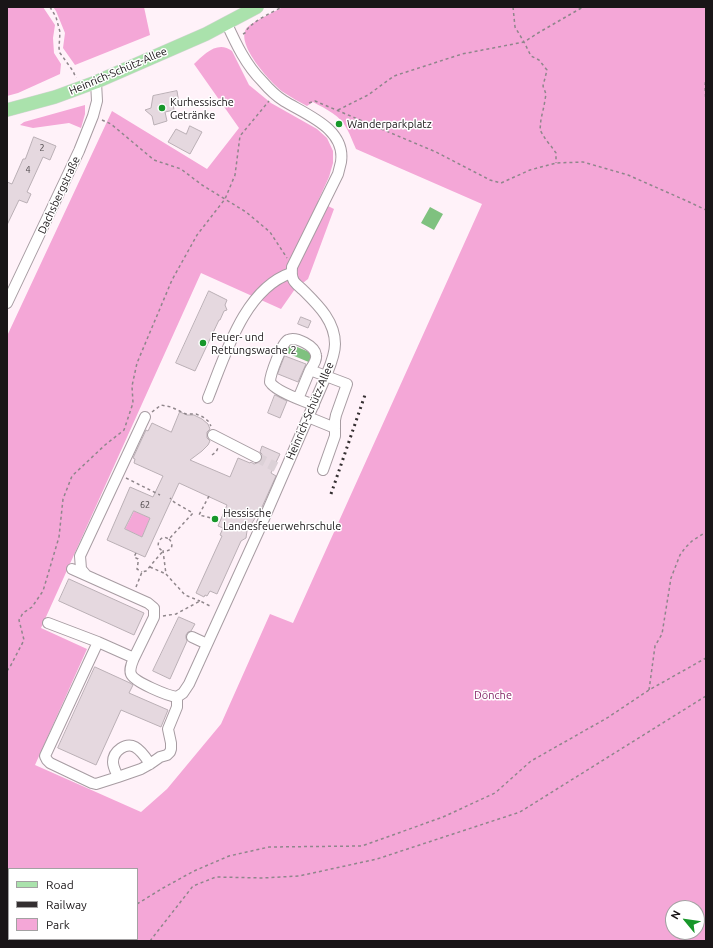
<!DOCTYPE html>
<html>
<head>
<meta charset="utf-8">
<style>
	body { margin:0 }
	#map { position:relative; width:713px; height:948px; overflow:hidden; background:#fff2f9; font-family:Ubuntu,sans-serif }
	canvas { display:block }
	.frame { position:absolute; inset:0; border:8px solid #191517; pointer-events:none }
	.legend { position:absolute; left:8px; top:868px; width:130px; height:72px; box-sizing:border-box; background:#fff; border:1px solid #a3a1a2; margin:0; padding:5px 7px; list-style:none; font-size:12px; color:#191517 }
	.legend li { display:flex; align-items:center; gap:8px; height:20px }
	.legend b { width:20px; border:1px solid #a3a1a2 }
	.north { position:absolute; left:665px; top:900px; width:40px; height:40px; box-sizing:border-box; background:#fff; border:1px solid #a3a1a2; border-radius:50%; rotate:299deg; font-size:11px; font-weight:700; line-height:16px; text-align:center; color:#191517 }
	.north::after { content:''; display:block; margin:auto; width:14px; height:18px; background:#17972a; clip-path:polygon(50% 0,100% 100%,50% 72%,0 100%) }
</style>
</head>
<body>
<div id="map">
<canvas width="713" height="948"></canvas>
<div class="frame"></div>
<ul class="legend">
<li><b style="height:5px;background:#aae2ac"></b>Road</li>
<li><b style="height:5px;background:#342f31"></b>Railway</li>
<li><b style="height:11px;background:#f4a7d7"></b>Park</li>
</ul>
<div class="north">N</div>
</div>
<script>
const g = document.querySelector('canvas').getContext('2d');
g.lineJoin = 'round';
function fillPath(path, color) { g.fillStyle = color; g.fill(path, 'evenodd'); }
function stroke(path, color, width, dash) { g.strokeStyle = color; g.lineWidth = width; g.lineCap = dash ? 'butt' : 'round'; g.setLineDash(dash || []); g.stroke(path); }
function drawText(font, color, halo, rows, align = 'center') {
  g.font = font + ' Ubuntu,sans-serif'; g.lineWidth = 3; g.setLineDash([]); g.textBaseline = 'middle'; g.strokeStyle = halo; g.fillStyle = color; for (const [text, x, y, turn = 0] of rows) {
    g.save(); g.translate(x, y); g.rotate((+turn || 0) * Math.PI / 180); g.textAlign = isNaN(turn) ? turn : align; if (halo) g.strokeText(text, 0, 0); g.fillText(text, 0, 0); g.restore();
  }
}
fillPath(new Path2D(`
	M7,7H43L55,25L53,38L54,53L61,64L60,74L18,93L7,96Z
	M53,7H144L150,35L75,65L63,48L65,33L56,11Z
	M283,7H706V941H7V336L112,111L207,169L239,128L194,64C204,54 218,40 232,51L249,85L271,103L317,129L327,138L333,151V163L329,177L318,201L334,209L308,279L295,289L281,309L201,273L41,628L87,649L35,765L141,812L167,789L221,724L270,614L293,623L482,204L356,149C353,143 351,136 347,129C341,116 326,109 313,102L307,106C299,102 291,97 283,92C271,83 236,45 246,29C250,23 276,11 283,7ZM9,869H137V939H9ZM673,908H697V932H673Z
	M85,105V114L81,128L69,123L33,128L20,125L24,122Z
	M134,511L150,518L142,537L125,529Z`), '#f4a7d7');
fillPath(new Path2D(`
	M430,207L443,214L434,230L421,223Z
	M290,344L314,354L311,363L287,353Z`), '#7fc17f');
const building = new Path2D(`
	M177,91L179,103L173,104L174,110L165,112L167,121L154,125L152,116L145,110L151,108L153,96Z
	M190,126L202,132L190,154L168,142L176,129L186,134Z
	M34,137L56,146L50,160L43,157L27,192L31,194L27,203L19,200L7,225V182L12,184L23,159H25Z
	M209,291L227,300L225,305L227,310L224,311L220,320H219L195,371L176,363Z
	M301,317L311,321L308,328L298,324Z
	M285,356L306,364L298,382L278,374Z
	M275,395L287,401L280,418L268,413Z
	M180,412L187,415H194L202,419L208,424L210,429L207,432V438L210,441L208,445L202,451L190,460L230,477L238,458L250,463L251,462L254,464L260,462L262,457V454L260,452L262,446L280,454L271,473L276,476L262,507L247,531L246,538L241,541L217,594L210,591L207,596L205,595L204,597L196,593L222,536L220,535L223,528L218,526L227,505L179,483L145,557L107,540L130,487L153,497L163,476L134,463L135,459L133,458L146,430L148,431L152,423L171,432ZM134,511L150,518L142,537L125,529Z
	M69,579L144,613L134,635L59,601Z
	M179,617L195,624L191,631L188,632L186,635V638L187,641L170,679L153,671Z
	M95,667L130,683L133,685L129,693L168,710L161,727L121,710L96,765L58,748Z`);
fillPath(building, '#e5d8df');
stroke(building, '#baafb5', 1);
stroke(new Path2D(`
	M256,457L276,467`), '#dcd1d7', 10, [10, 5]);
const minor = new Path2D(`
	M7,303L79,151L93,116L97,101L96,82
	M208,398C225,356 244,289 291,273
	M298,399L310,370
	M314,405C303,401 275,391 270,382C270,375 282,342 288,340C296,336 315,346 316,355C317,360 313,365 310,370L347,384L336,415L335,420V436L323,470
	M308,417L335,428
	M213,435L256,457
	M86,575L81,569L80,556L145,417
	M48,623L98,642L134,658L154,617V608L148,603L72,569
	M192,637L207,644
	M98,642L45,756L47,760L50,763L92,783L96,784L118,777
	M134,658C132,663 129,669 131,674C134,682 168,696 177,697
	M150,764C146,758 142,751 135,747C126,742 113,751 113,762C113,767 116,772 118,777L141,769L150,764L160,757L167,755L170,752L171,749V743L168,729L177,707V697L183,693L189,684L260,528L326,376C330,366 335,355 335,344C335,321 318,305 303,290C300,287 294,283 293,279C291,275 292,271 292,267L338,174C339,170 340,166 341,162C346,129 307,115 284,101C276,96 268,88 262,81C246,65 236,44 227,24`);
const major = new Path2D(`
	M7,110L55,97L96,82L206,34L257,7`);
stroke(minor, '#a79ca2', 12);
stroke(major, '#d6d5d5', 14);
stroke(new Path2D(`
	M50,7L56,17L60,32L59,48L60,53L73,71L76,78
	M513,7L515,27L524,42L531,56L539,60L547,70L543,86L546,94L544,106L541,119L540,130L546,140L551,146L556,153V163
	M243,34L245,33C250,22 271,13 282,7
	M706,76L705,86L706,104
	M309,103L315,101L436,152L490,180L501,183L530,170L556,163L583,162L628,175L687,201L706,210
	M338,110L368,95L394,76L462,54L524,42L538,33L583,7
	M102,120L111,124L154,160L181,169L202,185L246,212L270,232L287,258
	M152,412L161,405L171,407L186,414H196L203,417L208,421L211,426
	M212,455L216,452L218,448
	M126,478L160,495
	M209,496L199,515L219,520
	M169,539C175,545 171,552 163,551L166,574L185,595L200,601
	M136,553L134,557L138,559V563L137,569L142,572
	M150,567L166,574
	M136,587L142,572L146,571L163,551C156,548 157,540 164,537L169,539L193,513L174,502L170,498
	M163,616L176,614L200,601L212,607
	M7,671L11,665L24,640L19,620L23,613L32,607L43,591L59,537L63,499L72,476L105,445L124,430L133,403L132,386L137,363L172,280L197,235L225,199L235,175L240,136L269,101
	M649,690L655,646L662,634L671,578L680,555L685,548L692,541L706,532
	M137,904L163,888L194,871L229,856L269,847L362,846L443,817L495,793L531,761L607,718L649,690L706,658
	M57,941L62,939
	M119,941L120,939
	M150,941L193,886L216,877L263,878L299,876L377,859L520,812L706,696`), '#8f868b', 1.5, [3, 3]);
stroke(minor, '#fff', 10);
stroke(major, '#aae2ac', 13);
stroke(new Path2D(`
	M331,494L366,392`), '#342f31', 3, [2, 4]);
for (const [x, y, r, color] of [
	[162,108,4,"#17972a"],
	[339,124,4,"#17972a"],
	[203,343,4,"#17972a"],
	[215,519,4,"#17972a"]
]) { const dot = new Path2D(); dot.arc(x, y, r, 0, 2 * Math.PI); g.fillStyle = color; g.fill(dot); stroke(dot, '#fff', 1.5); }
drawText('9px', '#4c4649', null, [
	["2",42,148],
	["4",28,170],
	["62",145,505]
]);
drawText('11px', '#191517', '#fff', [
	["Heinrich-Schütz-Allee",118,71,-23],
	["Dachsbergstraße",59,195,-65],
	["Heinrich-Schütz-Allee",310,411,-67]
]);
drawText('11px', '#191517', '#fff', [
	["Kurhessische",170,102],
	["Getränke",170,115],
	["Wanderparkplatz",347,124],
	["Feuer- und",211,337],
	["Rettungswache 2",211,350],
	["Hessische",223,513],
	["Landesfeuerwehrschule",223,526]
], 'left');
drawText('11px', '#872a6a', '#fff', [
	["Dönche",493,695]
]);
</script>
</body>
</html>
